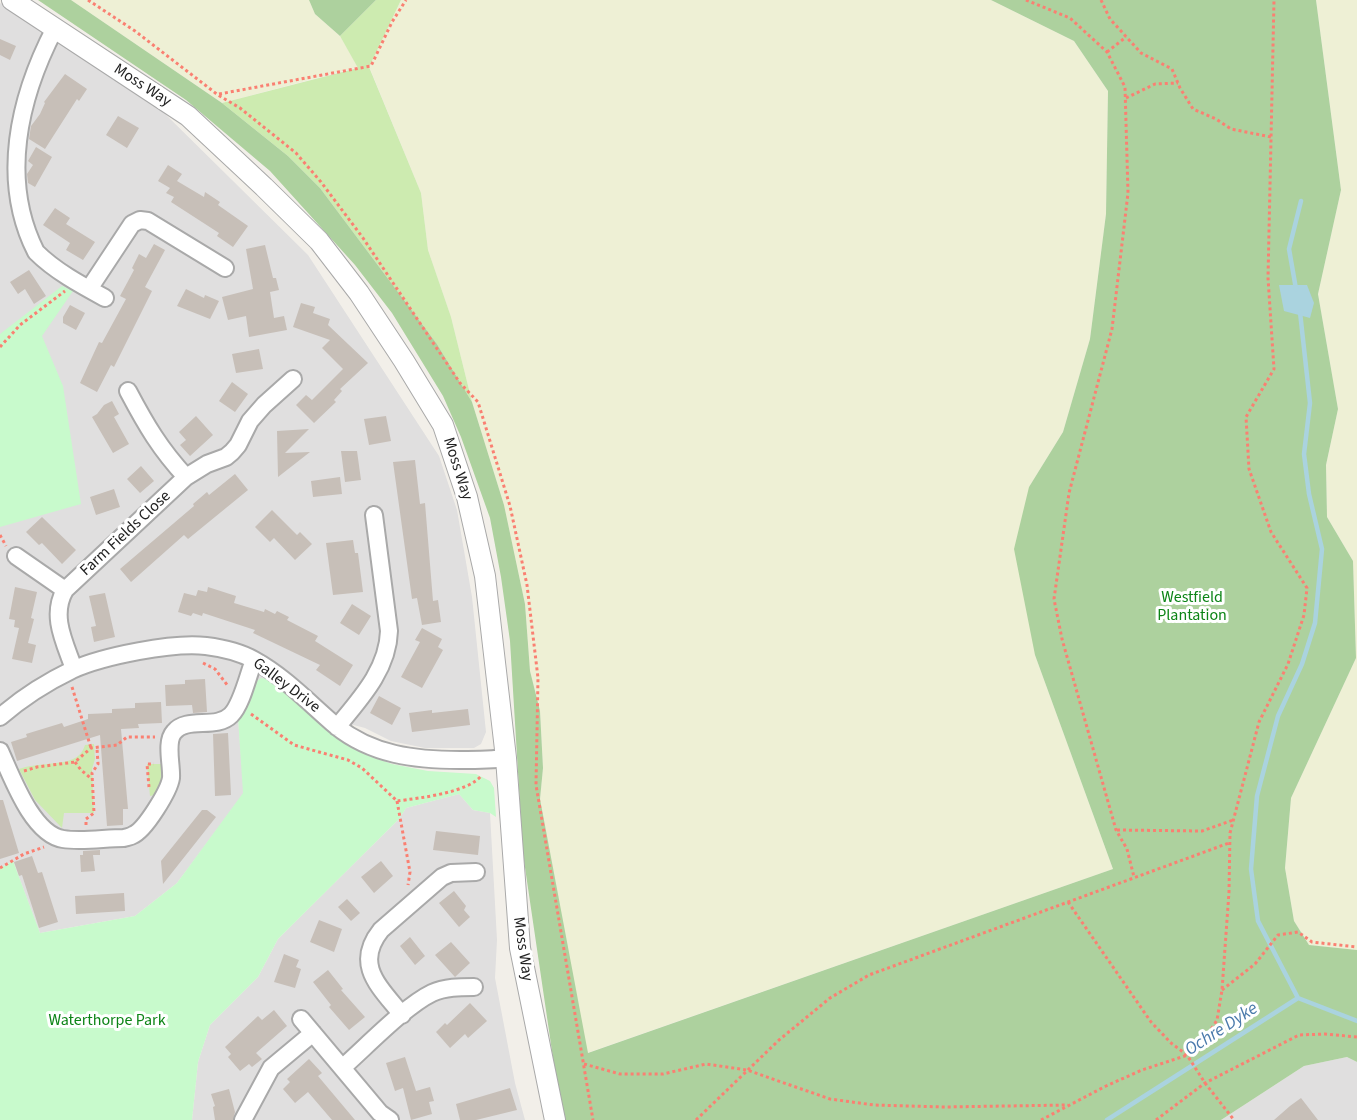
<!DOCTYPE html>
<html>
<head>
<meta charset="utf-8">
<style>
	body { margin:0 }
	canvas { display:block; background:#f2efe9 }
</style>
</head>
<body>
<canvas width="1357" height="1120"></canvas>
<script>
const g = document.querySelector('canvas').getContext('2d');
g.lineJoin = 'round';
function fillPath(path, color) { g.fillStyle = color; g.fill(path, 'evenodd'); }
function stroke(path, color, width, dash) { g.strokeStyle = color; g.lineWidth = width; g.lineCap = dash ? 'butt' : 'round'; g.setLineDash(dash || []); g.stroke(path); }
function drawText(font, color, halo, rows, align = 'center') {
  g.font = font + ' "Source Sans 3",sans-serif'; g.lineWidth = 6; g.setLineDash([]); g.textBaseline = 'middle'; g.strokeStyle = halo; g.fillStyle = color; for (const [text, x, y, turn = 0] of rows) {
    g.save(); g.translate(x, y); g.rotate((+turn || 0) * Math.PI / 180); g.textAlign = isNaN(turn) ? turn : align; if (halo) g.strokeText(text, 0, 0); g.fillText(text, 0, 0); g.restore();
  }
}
fillPath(new Path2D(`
	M0,3L154,103L308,255L439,456L457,510L472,597L486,732L481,744L474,748H425L391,741L365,728L312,714L238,718L244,793L177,883L135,916L40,933L13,861L0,868Z
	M459,794L473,810L490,813L497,940L495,978L515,1083L525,1120H192L198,1062L210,1025L258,977L278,939L399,819L406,808Z
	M1347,1057L1357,1062V1120H1221L1304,1066Z`), '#e0dfdf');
fillPath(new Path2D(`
	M71,0H309L315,14L340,36L358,67L222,103Z
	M401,0H991L1074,41L1108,91L1106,214L1090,339L1063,432L1029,487L1035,655L1113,869L587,1053L540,799L543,768L540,711L530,671L525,604L504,505L472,402L451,317L428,250L421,193L369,66Z
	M1316,0H1357V950L1309,945L1294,921L1285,868L1291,798L1356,658L1353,561L1327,517L1326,465L1338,409L1318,294L1341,190Z`), '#eef0d5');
fillPath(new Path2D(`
	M376,0H401L369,67L421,193L428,250L451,317L472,402L437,344L320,188L288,156L222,103L358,68L340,36Z
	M94,744L95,759L92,769L94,813H64L62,828L35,800L19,769C36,763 60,765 73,759C80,756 83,751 85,745Z
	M147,764H165V784L159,794L150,796Z`), '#cdebb0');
fillPath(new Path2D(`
	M38,0H71L222,103L288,156L320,188L437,344L472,402L504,505L525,604L530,671L540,711L543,768L540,799L588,1053L1113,869L1035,655L1014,549L1029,487L1063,432L1090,339L1106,214L1108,91L1074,41L991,0H1316L1341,190L1318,294L1338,409L1326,465L1327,517L1353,561L1356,658L1291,798L1285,868L1294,921L1309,945L1357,950V1062L1347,1057L1304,1066L1221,1120H565L553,1058L523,854L510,641L501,577L490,518L461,437L443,396L392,313L355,265L270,171L186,100Z
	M309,0H376L340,36L315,14Z`), '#add19e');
fillPath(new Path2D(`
	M62,286L73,291L42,336L63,386L81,504L0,527V334Z
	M261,678L273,680L340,740L364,754L392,764L428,771L476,774L490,781L494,788L496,817L490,813L473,810L459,794L406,808L399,819L278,939L258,977L210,1025L198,1062L192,1120H0V868L13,861L40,933L135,916L177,883L243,793L238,718L250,686Z`), '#c8facc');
fillPath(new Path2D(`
	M1279,285H1307L1314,303L1310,318L1284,311Z`), '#aad3df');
stroke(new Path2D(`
	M1296,289L1289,249L1301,201
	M1298,998L1258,921L1251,869L1257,796L1278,716L1302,664L1315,623L1322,549L1309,494L1304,454L1310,403L1300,312
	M1107,1120L1298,998L1357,1021`), '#aad3df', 4.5);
fillPath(new Path2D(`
	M0,39L16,46L10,60L0,55Z
	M65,74L87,89L79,101L77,99L45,149L29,139L31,126L40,114L45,103L44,102Z
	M118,116L139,128L127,148L106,135Z
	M36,147L52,157L35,187L28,183L27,174L33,165L28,161Z
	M168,165L182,174L177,181L204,197L205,192L220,202L218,205L248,226L233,247L217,236L219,233L171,202L174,197L166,193L170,188L158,181Z
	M55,208L70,218L66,224L95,242L83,260L66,250L70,243L43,225Z
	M154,244L165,250L145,287L152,291L114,367L111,365L97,392L80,383L99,342L102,343L126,299L120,296L134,270L132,268L139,254L146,258Z
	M265,245L273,278H276L279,290L270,292L274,318L284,316L287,330L249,337L246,316L228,320L222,297L253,289L246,249Z
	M29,270L46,296L34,304L25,289L18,294L10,282Z
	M186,289L204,298L205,295L219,301L210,319L177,306Z
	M301,303L315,307L313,313L330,319L328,325L368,363L340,389L342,391L334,400L336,402L314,423L296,405L306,395L312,400L343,369L322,348L330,340L293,327Z
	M70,305L85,313L76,330L63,323V317Z
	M259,349L263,369L236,373L232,354Z
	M232,382L248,394L235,412L219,401Z
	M112,401L119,414L114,417L129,444L113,453L92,417L97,414L104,405Z
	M196,416L213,435L190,456L180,445L186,440L179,432Z
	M386,416L391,441L369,445L364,419Z
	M309,429L285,453L310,452L278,477L277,431Z
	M341,451H357L361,480L345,482Z
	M415,460L420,504L425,503L433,601L438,600L441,622L422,625L417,598L412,599L393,462Z
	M141,466L154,481L140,493L127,479Z
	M235,474L248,490L188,539L184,535L131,582L120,569L194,506L193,504L207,492L209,495Z
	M340,477L342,494L313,497L311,481Z
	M114,489L120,507L96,515L90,497Z
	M272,510L297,535L300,532L312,544L295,560L274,538L270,542L255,527Z
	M42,517L76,550L62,564L42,543L39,545L26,532Z
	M353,540L355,553H358L363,592L333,595L326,543Z
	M15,587L37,592L31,618L34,619L28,643L36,645L32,663L12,659L19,628L14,627L15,620L9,619Z
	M208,587L236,596L234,603L264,612L265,609L275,614L277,611L289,617L287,620L318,636L315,641L353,665L340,686L316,670L320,665L253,633L255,630L203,613L202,616L193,613L191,616L178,612L184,593L196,596L198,590L207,592Z
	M105,593L115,637L94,642L91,627L96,626L89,596Z
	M352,604L371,616L359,635L340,623Z
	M422,628L442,639L438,647L443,650L422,688L401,677L420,642L415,640Z
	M205,679L207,712L193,713L192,705L166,706L165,685L185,684V680Z
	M379,696L401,708L392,725L370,713Z
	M161,702L162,723L138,724L139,728L121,729L128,809H123V825L107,826L100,735L17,761L11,742L27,737L26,734L62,723L64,727L88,719V714L112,713V709L135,708V703Z
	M468,709L470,725L412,732L409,713L432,710V713Z
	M228,733L231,795L215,796L213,734Z
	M0,800H3L19,853L0,859Z
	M202,810H207L216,817L163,884L161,861Z
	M436,831L480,836L478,855L433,850Z
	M100,850V855H93L95,871L81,872L80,855H83V851Z
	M32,856L38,873L42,872L58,922L39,928L22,875L19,876L14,862Z
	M381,861L393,876L374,893L361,877Z
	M454,891L466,906L464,910L470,917L459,927L439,903Z
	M124,893L125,911L76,914L75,896Z
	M347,899L360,913L351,921L338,907Z
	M319,920L342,929L334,952L310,942Z
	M410,937L425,956L415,965L400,946Z
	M451,942L470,963L455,977L435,955Z
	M284,954L299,960L296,967L301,969L295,988L274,982Z
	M328,970L343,989L341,990L365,1017L349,1030L329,1007L331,1005L313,982Z
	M470,1003L487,1021L468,1038L465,1034L450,1048L436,1032L445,1023L447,1025Z
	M274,1010L287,1026L256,1053L262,1059L252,1067L249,1064L240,1071L228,1057L231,1054L225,1047L258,1016L262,1020Z
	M405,1057L416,1091L430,1087L434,1101L429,1102L432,1114L411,1120L403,1088L395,1091L386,1063Z
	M309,1059L322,1073L318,1076L355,1120H332L308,1092L295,1103L283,1089L290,1082L287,1079Z
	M510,1088L517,1110L476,1120H460L456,1104Z
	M229,1089L235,1112L233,1120H215L213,1107L215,1106L211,1094Z
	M1301,1098L1318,1120H1274L1290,1106Z`), '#c7bfb8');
const minor = new Path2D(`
	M55,28C18,99 0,181 36,252C55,271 81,285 105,298
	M89,289L132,224L140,220L148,221L225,268
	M128,391C146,425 160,449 186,477
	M16,556L65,590
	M74,669C65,643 50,616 65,590L186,477L207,464L226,457L232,452L238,445L250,421L264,405L293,379
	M0,717C23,697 45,683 72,670C103,656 173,642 206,646C222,648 240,652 254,660C285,677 309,703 336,726C372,755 415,760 460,760C476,760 491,760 506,758
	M337,727C361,698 388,669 389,631L374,515
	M0,751C12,777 32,834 63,839C82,842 105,838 124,838C127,837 130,837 133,835C145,830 169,791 171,778C172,765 165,742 174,732C187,716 216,730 231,715C242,704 248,675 254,660
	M402,1015C380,987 353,965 381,930L442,877L451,873L476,872
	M301,1019L380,1113L390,1120
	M342,1068C366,1047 405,1006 432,993C445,987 460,987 474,987
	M243,1120L271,1068L313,1033`);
const tertiary = new Path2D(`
	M12,0L188,116L264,187L319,241L359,293L404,361L443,425L467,497L485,576L506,758L520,948L555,1120`);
stroke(minor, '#a9a9a9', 20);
stroke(tertiary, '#a9a9a9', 22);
stroke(new Path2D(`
	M88,0L135,31L218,95L240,108L296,153L321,182L363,238L460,383L478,402L510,506L527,585L538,678L536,785L593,1120
	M1026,0L1070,18L1107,52L1125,87L1128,193L1112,329L1069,493L1054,599L1062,639L1116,830L1127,849L1134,877
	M1101,0L1110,19L1141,53L1172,69L1180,88L1193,109L1216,119L1231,129L1271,137
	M1107,52L1126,37
	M219,94L371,66L392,22L406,0
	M1126,98L1155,84L1178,83
	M0,347L20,325L65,291
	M0,535L6,546
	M203,663L215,669L228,686
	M72,687L91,748
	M251,714L294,745L348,760L362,768L397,801C419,798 468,793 482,775
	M75,762L81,770L93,780
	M24,771L37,767L75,762L91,748L117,745L127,737H155
	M149,787L147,764H154
	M397,801L410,872L408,885
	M86,825V819L94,813L92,773L98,764L97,748
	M1117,830L1202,831L1233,820
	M0,868L24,854L44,847
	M1068,902L1151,1022L1171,1043L1187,1055L1205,1083L1234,1120
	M1222,990L1255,964L1278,935L1298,932L1312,942L1357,947
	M584,1064L620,1074H663L706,1064L747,1070L830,1099L874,1105L944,1107L1068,1105
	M696,1120L779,1040L830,998L869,975L1229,843
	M1041,1120L1106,1086L1142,1070L1197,1052L1217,1020L1222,990L1229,892L1230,833L1259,722L1288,664L1304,615L1307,588L1271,532L1249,469L1246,417L1274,369L1268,278L1274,0
	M1156,1120L1205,1083L1299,1035L1325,1034L1357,1037`), '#fa8072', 3, [3, 3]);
stroke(minor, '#fff', 16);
stroke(tertiary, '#fff', 20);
drawText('16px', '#222', '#fff', [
	["Moss Way",142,86,33],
	["Moss Way",457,469,72],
	["Farm Fields Close",126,534,-43],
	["Galley Drive",286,686,37],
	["Moss Way",522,949,82]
]);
drawText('16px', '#0c8416', '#fff', [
	["Westfield",1192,598],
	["Plantation",1192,616],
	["Waterthorpe Park",107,1021]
]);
drawText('italic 18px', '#4a7aab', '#fff', [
	["Ochre Dyke",1222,1030,-33]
]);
</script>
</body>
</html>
